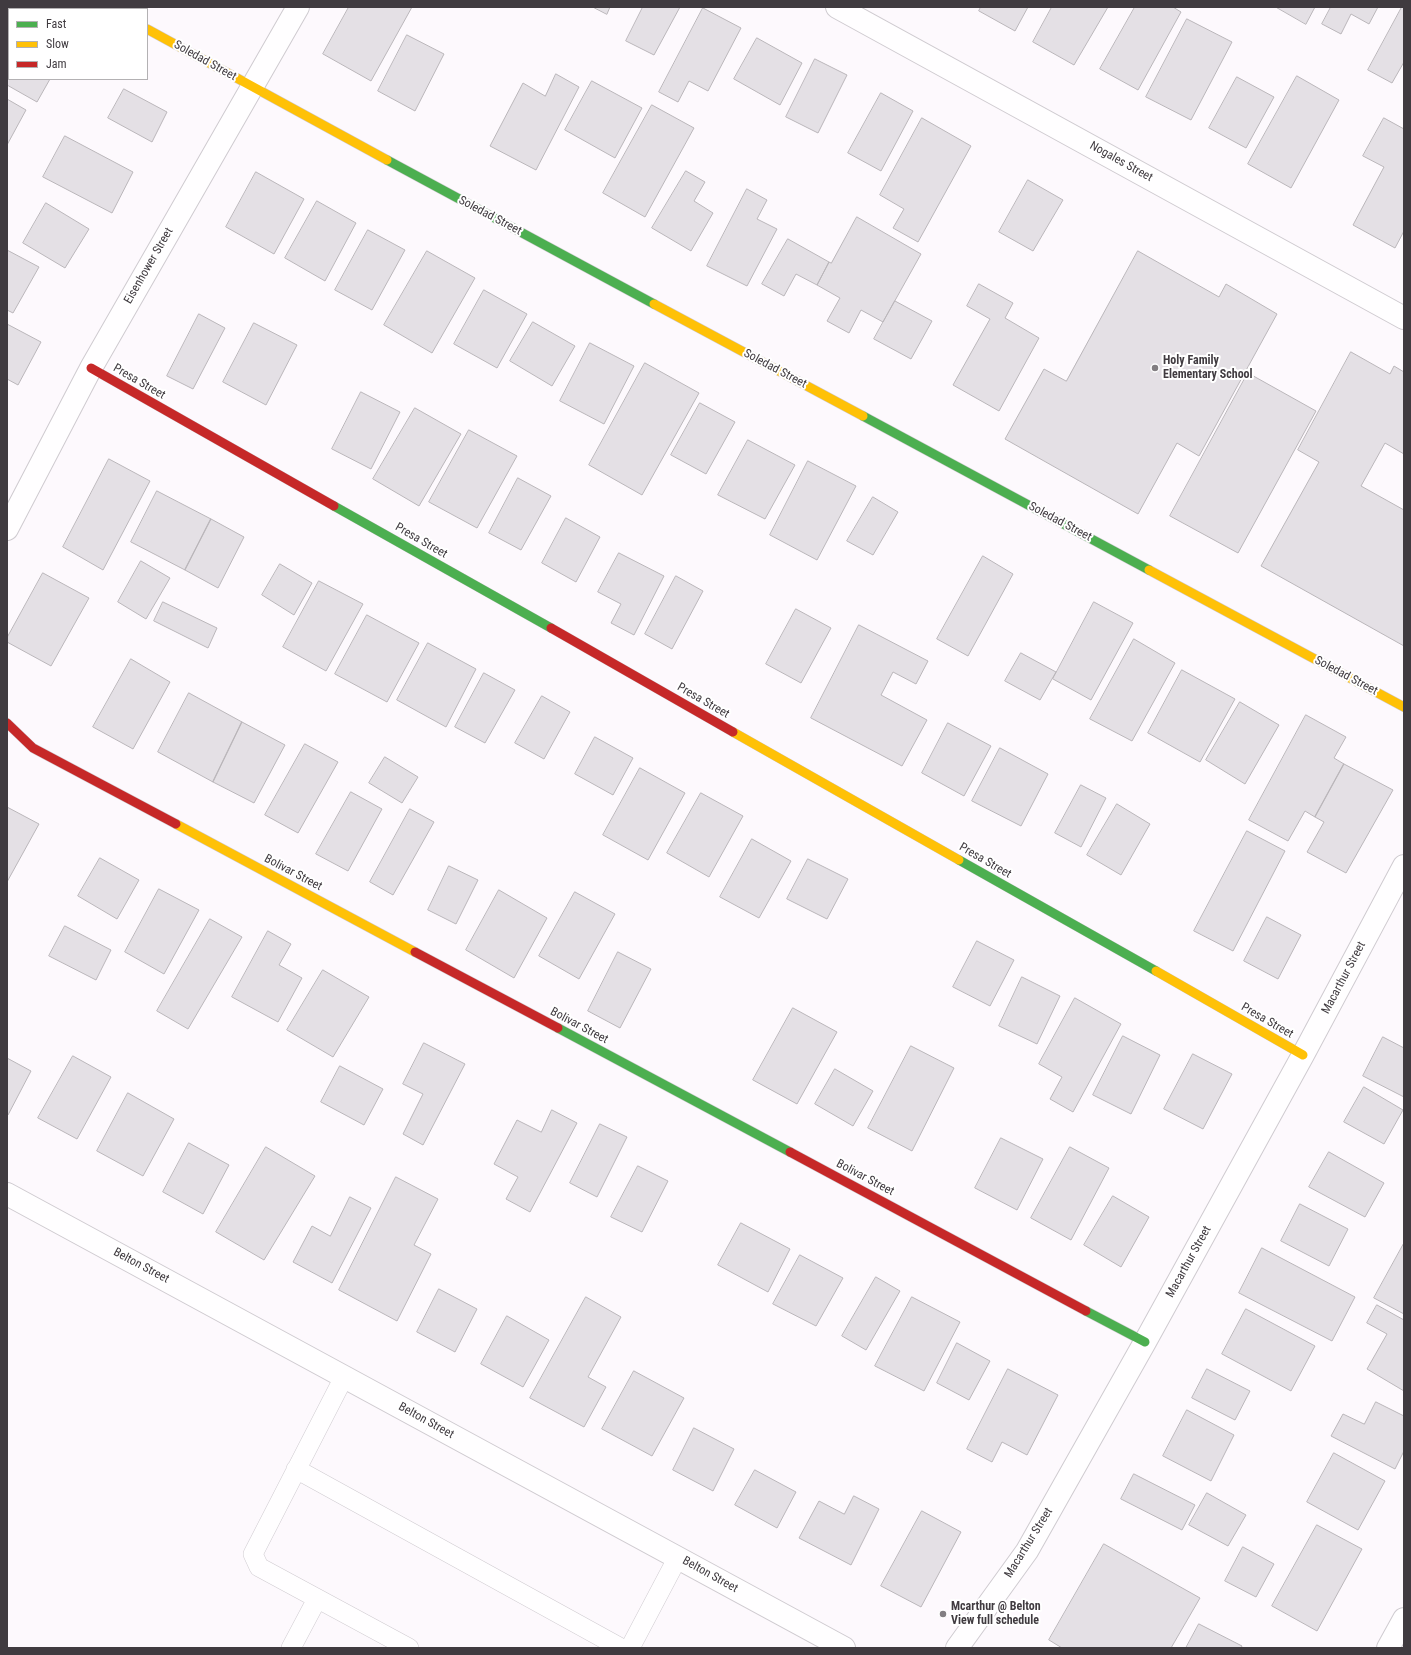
<!DOCTYPE html>
<html>
<head>
<meta charset="utf-8">
<style>
	body { margin:0 }
	#map { position:relative; width:1411px; height:1655px; overflow:hidden; background:#fdf9fd; font-family:"Roboto Condensed",sans-serif }
	canvas { display:block }
	.frame { position:absolute; inset:0; border:8px solid #403b40; pointer-events:none }
	.legend { position:absolute; left:8px; top:8px; width:140px; height:72px; box-sizing:border-box; background:#fff; border:1px solid #b3b1b3; margin:0; padding:5px 7px; list-style:none; font-size:12px; color:#403b40 }
	.legend li { display:flex; align-items:center; gap:8px; height:20px }
	.legend b { width:20px; border:1px solid #b3b1b3 }
</style>
</head>
<body>
<div id="map">
<canvas width="1411" height="1655"></canvas>
<div class="frame"></div>
<ul class="legend">
<li><b style="height:5px;background:#4caf50"></b>Fast</li>
<li><b style="height:5px;background:#ffc107"></b>Slow</li>
<li><b style="height:5px;background:#c62828"></b>Jam</li>
</ul>
</div>
<script>
const g = document.querySelector('canvas').getContext('2d');
g.lineJoin = 'round';
function fillPath(path, color) { g.fillStyle = color; g.fill(path, 'evenodd'); }
function stroke(path, color, width, dash) { g.strokeStyle = color; g.lineWidth = width; g.lineCap = dash ? 'butt' : 'round'; g.setLineDash(dash || []); g.stroke(path); }
function drawText(font, color, halo, rows, align = 'center') {
  g.font = font + ' "Roboto Condensed",sans-serif'; g.lineWidth = 4; g.setLineDash([]); g.textBaseline = 'middle'; g.strokeStyle = halo; g.fillStyle = color; for (const [text, x, y, turn = 0] of rows) {
    g.save(); g.translate(x, y); g.rotate((+turn || 0) * Math.PI / 180); g.textAlign = isNaN(turn) ? turn : align; if (halo) g.strokeText(text, 0, 0); g.fillText(text, 0, 0); g.restore();
  }
}
const building = new Path2D(`
	M349,7H412L371,81L323,54Z
	M593,7H610L607,14Z
	M643,7H680L654,55L626,41Z
	M981,7H1028L1015,31L979,11Z
	M1052,7H1108L1074,65L1033,42Z
	M1135,7H1173L1181,12L1138,90L1100,69Z
	M1276,7H1315L1306,24Z
	M1331,7H1378L1369,24L1351,14L1341,34L1322,24Z
	M1402,7H1404V62L1392,83L1368,70Z
	M703,8L741,28L708,91L689,81L678,102L659,92Z
	M1187,19L1232,42L1191,120L1146,97Z
	M7,23L9,24V79H50L37,102L7,85Z
	M407,35L444,54L415,111L378,91Z
	M757,38L802,63L780,105L734,79Z
	M815,59L847,75L818,133L786,117Z
	M556,74L579,87L536,170L490,146L523,83L545,96Z
	M1297,76L1339,100L1291,188L1248,164Z
	M1237,77L1274,97L1246,148L1209,128Z
	M592,81L642,108L615,158L565,130Z
	M124,89L167,112L152,142L108,118Z
	M881,93L913,111L881,171L848,153Z
	M7,99L26,110L7,145Z
	M652,105L694,128L645,217L603,193Z
	M922,118L971,146L918,242L893,228L904,209L880,195Z
	M1384,118L1404,129V231L1395,248L1353,225L1384,167L1363,156Z
	M65,136L133,172L112,213L43,177Z
	M686,171L705,182L694,201L713,213L691,251L652,228Z
	M256,172L304,199L274,254L226,227Z
	M1028,180L1063,200L1033,251L999,232Z
	M747,189L767,200L757,219L777,229L747,286L707,266Z
	M317,201L356,223L325,281L285,258Z
	M46,203L89,229L65,268L23,243Z
	M857,217L921,254L883,322L861,310L849,333L827,321L840,298L817,285L829,262L831,263Z
	M368,230L405,250L372,310L335,290Z
	M788,239L829,262L817,285L796,274L784,296L762,284Z
	M7,250L39,267L13,313L7,310Z
	M427,251L475,278L432,353L384,325Z
	M1138,251L1219,297L1226,284L1277,314L1199,456L1177,443L1138,514L1005,439L1044,369L1066,381Z
	M979,284L1013,303L1005,318L1039,338L999,411L953,385L990,319L967,306Z
	M484,290L527,314L497,368L454,344Z
	M895,301L932,321L911,359L874,339Z
	M199,314L225,328L193,389L167,376Z
	M533,322L575,346L552,386L510,361Z
	M254,323L297,345L266,405L223,382Z
	M7,324L41,342L18,385L7,379Z
	M590,343L634,366L604,424L560,401Z
	M1351,352L1390,374L1394,366L1404,372V454L1385,443L1361,486L1404,510V646L1261,566L1319,462L1298,450Z
	M645,363L699,393L642,495L589,465Z
	M1248,373L1316,411L1238,553L1170,516Z
	M361,392L400,412L371,469L332,449Z
	M700,403L735,422L706,474L671,455Z
	M415,408L461,434L419,506L373,479Z
	M469,430L517,456L477,528L429,502Z
	M748,440L795,465L765,519L718,495Z
	M109,459L150,481L103,570L63,547Z
	M808,461L856,486L817,560L770,535Z
	M518,478L551,496L521,550L489,533Z
	M157,491L211,519L185,570L131,542Z
	M873,497L898,512L873,555L847,541Z
	M566,518L600,537L576,582L542,563Z
	M211,519L244,537L218,588L185,570Z
	M619,553L664,576L634,635L611,623L621,604L598,592Z
	M983,556L1013,574L968,656L937,639Z
	M141,561L170,578L146,619L118,602Z
	M280,564L312,583L294,615L262,595Z
	M43,573L89,598L51,666L7,642V638Z
	M676,576L703,591L672,649L645,634Z
	M319,581L363,604L326,671L283,647Z
	M163,602L217,628L208,648L154,621Z
	M1094,602L1133,623L1091,700L1053,679Z
	M796,609L831,628L801,683L766,664Z
	M367,615L419,643L387,702L335,674Z
	M859,625L928,661L916,684L893,672L881,695L927,720L902,766L811,718Z
	M1134,639L1175,663L1132,741L1090,719Z
	M428,643L476,669L446,727L397,700Z
	M1021,653L1056,672L1040,700L1005,681Z
	M131,659L170,682L133,749L93,727Z
	M1182,670L1235,699L1200,762L1148,733Z
	M484,673L515,690L485,743L455,727Z
	M189,693L242,722L213,782L158,752Z
	M542,696L570,712L544,759L515,743Z
	M1240,702L1279,725L1245,784L1206,760Z
	M1306,715L1346,737L1334,758L1344,764L1315,817L1305,811L1288,841L1249,820Z
	M242,722L285,745L254,803L213,782Z
	M948,723L991,746L964,796L922,773Z
	M595,737L633,758L613,795L575,774Z
	M305,744L338,762L298,833L265,815Z
	M1000,748L1048,774L1021,826L972,801Z
	M385,757L418,777L402,803L369,783Z
	M1344,764L1393,790L1346,873L1307,852L1324,822L1315,817Z
	M640,768L685,793L648,860L603,835Z
	M1081,785L1106,798L1081,847L1055,833Z
	M351,792L382,809L348,871L316,854Z
	M701,793L743,816L709,877L667,853Z
	M1117,804L1150,824L1121,875L1087,855Z
	M7,807L39,824L7,882Z
	M410,809L434,822L393,895L370,882Z
	M1247,831L1285,851L1233,951L1194,931Z
	M752,839L791,861L759,918L720,897Z
	M100,858L139,880L117,919L78,896Z
	M808,859L848,879L827,919L787,899Z
	M449,866L478,880L456,924L428,910Z
	M159,889L199,910L164,974L125,952Z
	M499,890L547,918L514,978L466,950Z
	M575,892L615,914L579,979L539,956Z
	M1267,917L1301,935L1278,979L1244,961Z
	M210,919L242,937L188,1029L157,1011Z
	M65,926L111,950L96,980L49,956Z
	M268,931L291,944L279,965L302,978L278,1022L232,997Z
	M977,941L1014,960L990,1006L953,987Z
	M618,952L651,969L620,1028L588,1011Z
	M323,970L369,997L333,1057L287,1030Z
	M1022,977L1060,996L1037,1044L999,1026Z
	M1075,998L1121,1024L1073,1112L1050,1099L1062,1077L1039,1064Z
	M793,1008L837,1032L797,1104L753,1080Z
	M1123,1036L1160,1055L1131,1114L1093,1095Z
	M1383,1037L1404,1048V1097L1363,1076Z
	M424,1043L465,1064L423,1145L403,1134L423,1094L403,1084Z
	M911,1046L954,1068L912,1151L868,1128Z
	M1193,1054L1232,1074L1203,1129L1164,1109Z
	M73,1056L111,1077L77,1139L38,1118Z
	M7,1058L31,1071L8,1115H7Z
	M340,1066L383,1089L364,1125L321,1102Z
	M835,1069L873,1091L853,1126L815,1104Z
	M1364,1087L1403,1110L1384,1144L1344,1122Z
	M128,1093L174,1119L143,1176L97,1151Z
	M552,1110L577,1123L530,1212L506,1199L518,1177L494,1164L517,1120L541,1132Z
	M600,1124L627,1137L597,1197L570,1183Z
	M1001,1138L1043,1159L1017,1210L975,1188Z
	M189,1143L229,1165L203,1214L163,1192Z
	M266,1147L315,1176L264,1260L216,1232Z
	M1070,1147L1109,1168L1071,1240L1031,1218Z
	M1329,1152L1384,1183L1365,1217L1309,1187Z
	M638,1166L668,1181L642,1232L611,1217Z
	M396,1177L438,1199L414,1245L431,1254L397,1321L339,1290Z
	M1113,1196L1149,1217L1121,1267L1084,1245Z
	M350,1197L371,1208L332,1283L293,1262L312,1226L330,1236Z
	M1300,1204L1348,1229L1329,1266L1281,1241Z
	M741,1223L790,1249L768,1292L718,1265Z
	M1404,1243V1314L1374,1298Z
	M1262,1248L1355,1297L1332,1341L1239,1293Z
	M800,1255L843,1278L816,1326L773,1304Z
	M876,1277L900,1291L866,1350L842,1336Z
	M439,1289L477,1309L455,1352L417,1332Z
	M586,1297L621,1317L588,1377L606,1387L584,1427L530,1398Z
	M912,1297L960,1322L924,1391L875,1366Z
	M1377,1305L1404,1320V1391L1367,1369L1387,1334L1367,1323Z
	M1246,1309L1315,1346L1291,1391L1222,1354Z
	M507,1316L549,1340L523,1387L481,1364Z
	M957,1343L990,1361L969,1400L937,1383Z
	M1008,1369L1058,1395L1027,1455L1002,1442L992,1462L967,1449Z
	M1207,1369L1250,1391L1235,1420L1192,1398Z
	M634,1371L684,1398L652,1456L602,1429Z
	M1376,1402L1404,1416V1451L1395,1469L1331,1436L1343,1414L1364,1424Z
	M1187,1410L1234,1435L1211,1481L1163,1456Z
	M694,1428L734,1449L713,1491L673,1470Z
	M1334,1453L1385,1481L1358,1530L1307,1502Z
	M755,1470L796,1492L777,1528L735,1505Z
	M1134,1474L1195,1505L1182,1530L1121,1499Z
	M1207,1493L1246,1515L1228,1546L1189,1525Z
	M854,1496L879,1509L851,1565L799,1538L819,1501L844,1514Z
	M922,1511L961,1532L921,1607L881,1586Z
	M1317,1525L1362,1549L1317,1631L1272,1606Z
	M1104,1544L1200,1598L1171,1648H1062L1049,1640Z
	M1243,1547L1274,1564L1256,1597L1225,1581Z
	M1199,1624L1242,1646L1241,1648H1186Z`);
fillPath(building, '#e4e0e5');
stroke(building, '#bab6ba', 1);
const lane = new Path2D(`
	M344,1377L253,1554L259,1567L409,1648
	M296,1469L621,1648
	M291,1648L317,1599
	M630,1648L678,1557`);
const street = new Path2D(`
	M108,7L112,9
	M837,7L1404,318
	M7,529L91,368L298,7
	M7,1194L844,1648
	M957,1648L1027,1551L1145,1342L1303,1055L1404,866
	M1388,1648L1404,1619`);
const fast = new Path2D(`
	M387,160L654,304
	M863,416L1149,570
	M334,506L551,628
	M959,860L1156,971
	M558,1028L790,1152
	M1086,1311L1145,1342`);
const slow = new Path2D(`
	M147,29L387,160
	M654,304L863,416
	M1149,570L1404,707
	M733,732L959,860
	M176,824L415,952
	M1156,971L1303,1055`);
const jam = new Path2D(`
	M91,368L334,506
	M551,628L733,732
	M7,723L33,748L176,824
	M415,952L558,1028
	M790,1152L1086,1311`);
stroke(lane, '#cfcbd0', 20);
stroke(street, '#cfcbd0', 24);
stroke(fast, '#cfcbd0', 10);
stroke(slow, '#cfcbd0', 10);
stroke(jam, '#cfcbd0', 10);
stroke(lane, '#fffeff', 19);
stroke(street, '#fffeff', 22);
stroke(fast, '#4caf50', 9);
stroke(slow, '#ffc107', 9);
stroke(jam, '#c62828', 9);
for (const [x, y, r, color] of [
	[1155,368,4,"#827e82"],
	[943,1614,4,"#827e82"]
]) { const dot = new Path2D(); dot.arc(x, y, r, 0, 2 * Math.PI); g.fillStyle = color; g.fill(dot); stroke(dot, '#fff', 1.5); }
drawText('12px', '#403b40', '#fff', [
	["Soledad Street",205,61,29],
	["Nogales Street",1121,162,29],
	["Soledad Street",490,216,28],
	["Eisenhower Street",149,266,-60],
	["Soledad Street",775,369,28],
	["Presa Street",139,382,30],
	["Soledad Street",1060,522,28],
	["Presa Street",421,541,30],
	["Soledad Street",1346,676,28],
	["Presa Street",703,701,30],
	["Presa Street",985,861,30],
	["Bolivar Street",293,873,28],
	["Macarthur Street",1344,978,-62],
	["Presa Street",1267,1021,30],
	["Bolivar Street",579,1026,28],
	["Bolivar Street",865,1178,28],
	["Macarthur Street",1189,1262,-61],
	["Belton Street",141,1266,28],
	["Belton Street",426,1421,29],
	["Macarthur Street",1029,1543,-58],
	["Belton Street",710,1575,29]
]);
drawText('bold 12px', '#403b40', '#fff', [
	["Holy Family",1163,361],
	["Elementary School",1163,375],
	["Mcarthur @ Belton",951,1607],
	["View full schedule",951,1621]
], 'left');
</script>
</body>
</html>
